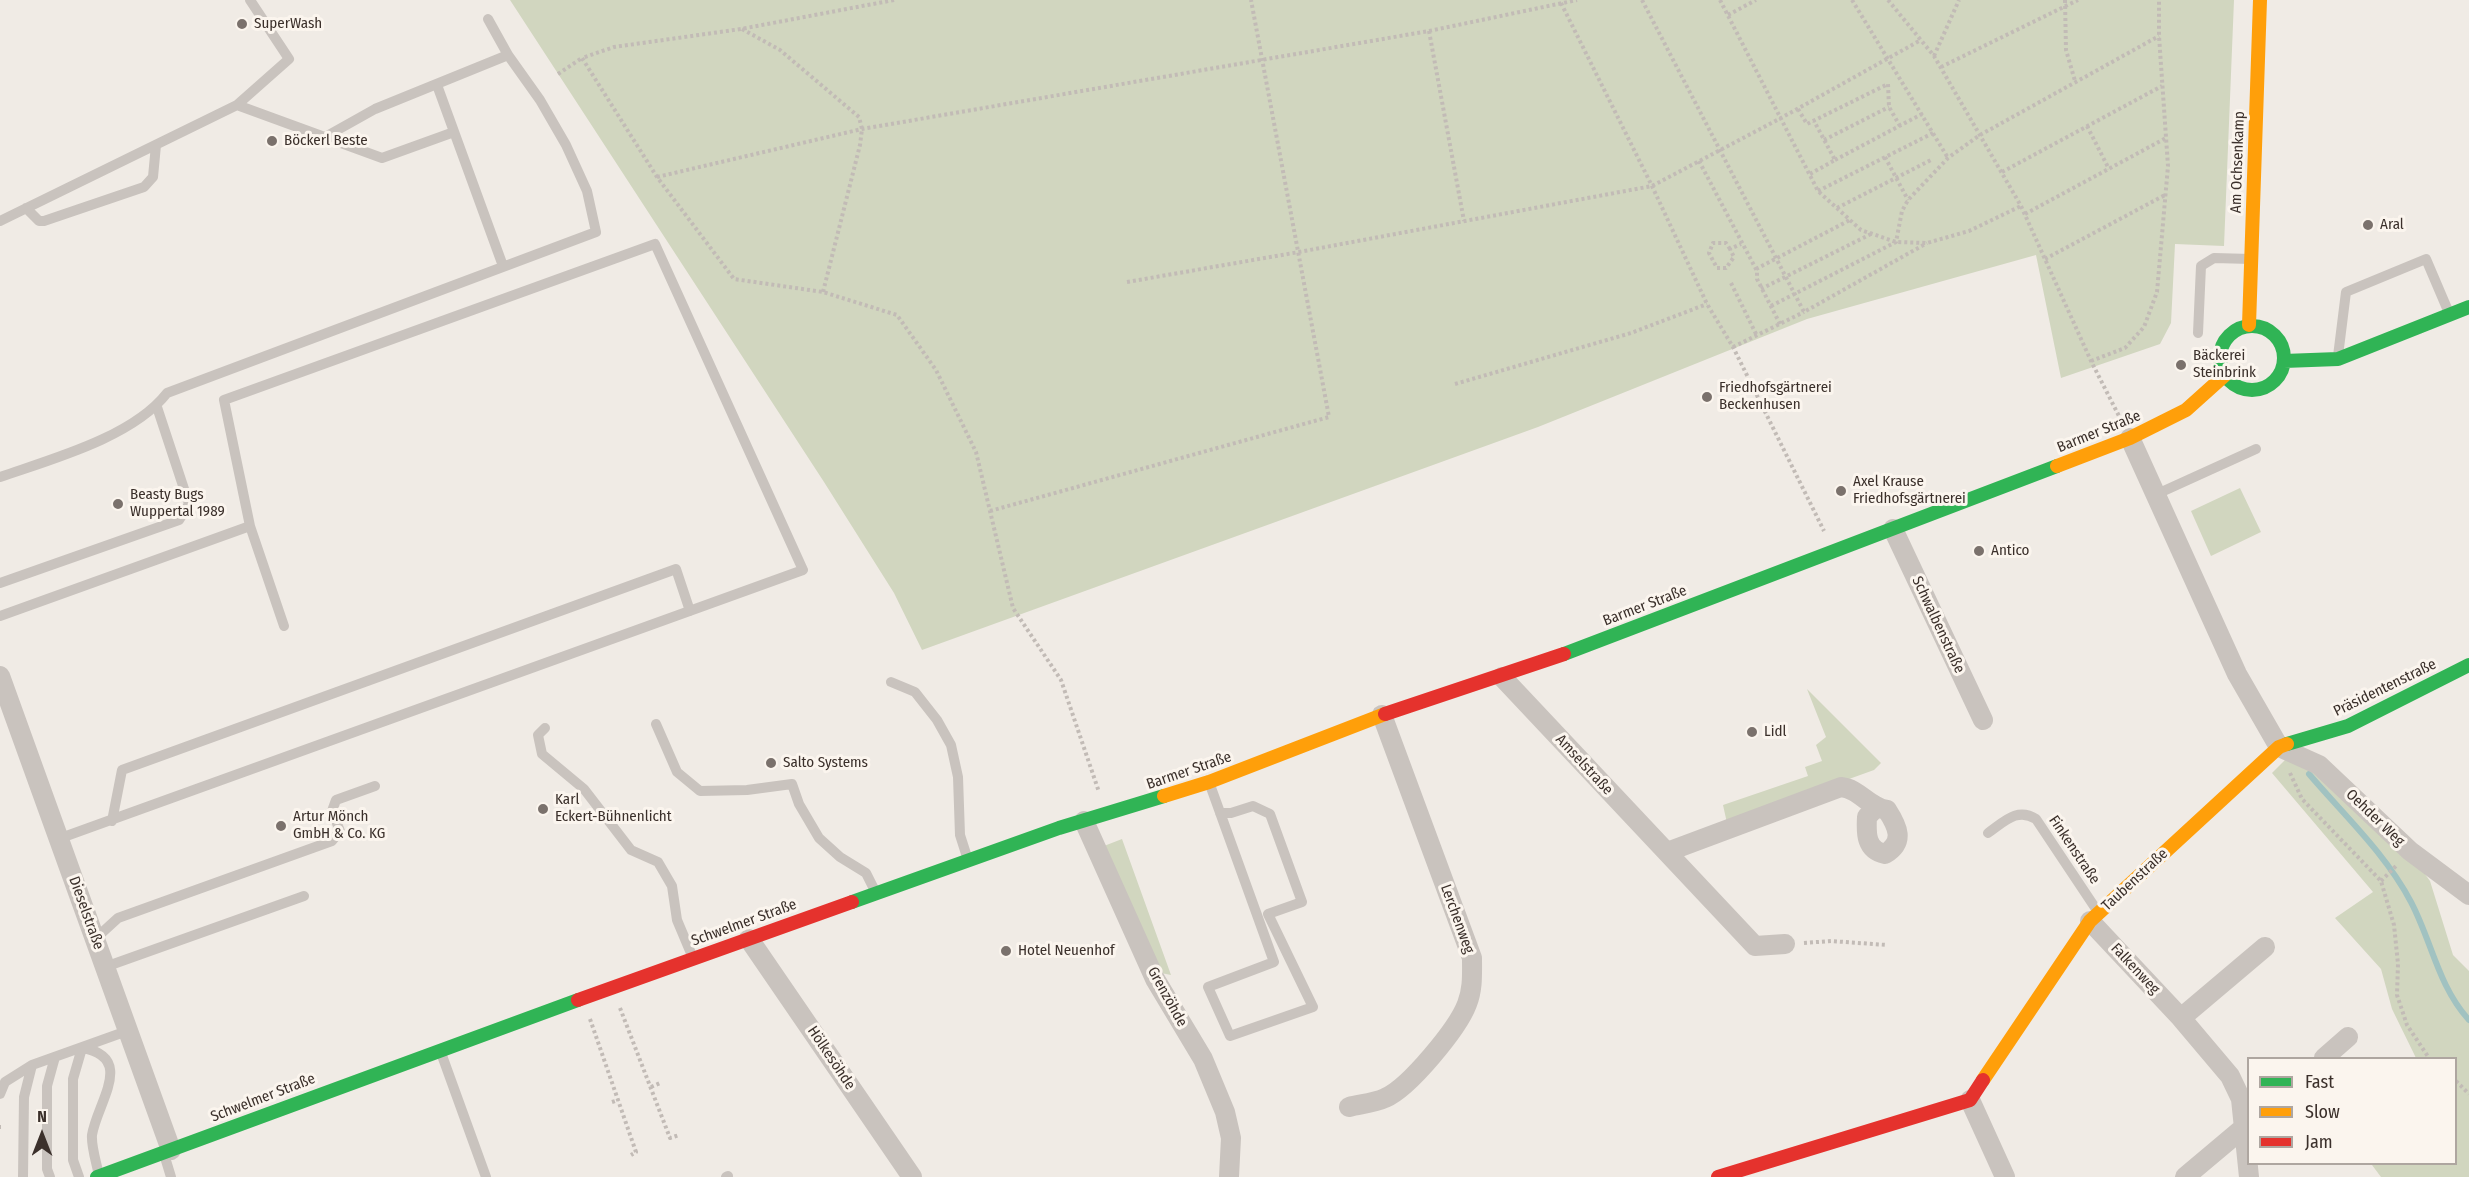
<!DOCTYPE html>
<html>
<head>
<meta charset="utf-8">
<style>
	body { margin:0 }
	#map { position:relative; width:2469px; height:1177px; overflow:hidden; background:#f0ebe5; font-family:"Fira Sans Condensed",sans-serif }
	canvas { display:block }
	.legend { position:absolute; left:2247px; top:1057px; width:210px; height:108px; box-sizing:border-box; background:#fbf5ee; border:2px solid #aea6a0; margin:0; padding:8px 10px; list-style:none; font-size:18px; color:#3b302b }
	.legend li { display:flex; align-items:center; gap:12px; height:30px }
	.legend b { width:30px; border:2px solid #aea6a0 }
	.north { position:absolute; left:12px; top:1105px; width:60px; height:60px; -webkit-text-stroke:4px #fbf5ee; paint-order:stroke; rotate:0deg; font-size:16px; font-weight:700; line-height:24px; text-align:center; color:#3b302b }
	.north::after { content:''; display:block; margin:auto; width:21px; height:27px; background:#3b302b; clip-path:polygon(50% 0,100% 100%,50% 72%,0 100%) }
</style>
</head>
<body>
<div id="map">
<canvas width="2469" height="1177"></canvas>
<ul class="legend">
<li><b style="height:8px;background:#30b455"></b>Fast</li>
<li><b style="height:8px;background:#ff9f0a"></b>Slow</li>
<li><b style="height:8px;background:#e5322d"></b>Jam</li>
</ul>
<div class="north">N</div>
</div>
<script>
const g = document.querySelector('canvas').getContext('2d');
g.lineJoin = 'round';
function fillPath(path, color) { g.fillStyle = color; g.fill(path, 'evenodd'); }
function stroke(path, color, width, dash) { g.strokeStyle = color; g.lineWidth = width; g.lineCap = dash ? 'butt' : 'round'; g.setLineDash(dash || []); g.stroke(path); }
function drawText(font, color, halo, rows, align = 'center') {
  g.font = font + ' "Fira Sans Condensed",sans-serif'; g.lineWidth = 6; g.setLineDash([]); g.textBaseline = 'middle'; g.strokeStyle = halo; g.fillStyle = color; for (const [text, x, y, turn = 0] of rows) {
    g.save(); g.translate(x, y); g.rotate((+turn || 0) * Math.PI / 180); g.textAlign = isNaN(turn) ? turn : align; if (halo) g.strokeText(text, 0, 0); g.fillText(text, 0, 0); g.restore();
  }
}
fillPath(new Path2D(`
	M510,0H2234L2224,246L2175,244L2171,323L2160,344L2061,378L2036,255L1807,319L1538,427L922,650L894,593L824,482Z
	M2240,488L2261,532L2211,556L2191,511Z
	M1807,689L1881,763L1874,770L1727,823L1723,805L1808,776L1805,767L1822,761L1816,745L1826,737Z
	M2291,754L2409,852L2430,881L2453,955L2469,971V1177H2381L2372,1165L2456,1164V1058H2416L2392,1009L2381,969L2335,918L2373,892L2272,773Z
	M1122,839L1171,975L1161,973L1104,846Z`), '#d1d6bf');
stroke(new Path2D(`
	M2309,774C2344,815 2386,854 2411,902C2432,942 2438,986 2469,1020`), '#a1c2c1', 6);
stroke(new Path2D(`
	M894,0L741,29L614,47L582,58L657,177L734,279L823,292L897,315L936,370L976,452L1013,608L1061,680L1099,792
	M1642,0L1804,312L1927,243
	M1720,0L1818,191L1861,230L1896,242L1927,243L1969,231L2021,206
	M1852,0L1948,158
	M1888,0L1934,56L2021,206L2091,361L2120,418
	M2065,0L2066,50L2075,81
	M1561,3L1652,186L1707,304L1733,347L1824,531
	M1728,15L1756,0
	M742,29L780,50L859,117L862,129L860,145L823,292
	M1429,31L1464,221
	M1934,56L1959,0
	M1941,67L2078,0
	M558,74L582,58
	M1798,109L1807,124L1888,84L1889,107L1900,126
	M2087,126L2109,169
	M1824,140L1889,107
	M1885,157L1908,200
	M1835,160L1922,114
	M1699,161L1757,271V279L1780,324
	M2002,172L2162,86
	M1810,174L1835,160L1814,121
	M657,177L862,129L1429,31L1577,0
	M1818,191L1933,133
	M1837,208L1931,160
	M2025,214L2166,138
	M1730,249L1726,243H1713L1709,253L1717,268H1726L1734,257L1730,249L1741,244
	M2045,259L2165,195
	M1756,269L1850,220
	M1127,282L1299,252L1652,186L1781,118L1921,40
	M1731,283L1757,336
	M1761,289L1871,234
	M1771,306L1896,242L1902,211L1908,200L1948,158L1980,135L2159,36
	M1733,347L1804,312
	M2091,361L2125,348L2144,327L2157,292L2168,166L2159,36V0
	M1455,384L1631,333L1707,304
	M990,511L1329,417L1251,0
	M2290,773L2302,799L2381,881L2394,925L2398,964L2397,995L2407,1025L2429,1058
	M2381,881L2397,865
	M1804,943L1831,941L1887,945
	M620,1008L670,1138L679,1135
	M590,1019L636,1152L631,1155
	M2456,1081L2469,1094
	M651,1087L660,1083
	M612,1102L618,1100
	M0,1127H1`), '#c2bbb6', 4, [3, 3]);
stroke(new Path2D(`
	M437,85L503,266
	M237,105L382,158L454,132
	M325,137L375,109L508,55
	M26,208L39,221H44L144,187L153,177L156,145
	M0,221L237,105L289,59L250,0
	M2198,333L2201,266L2214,258L2251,259
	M2338,356L2346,292L2426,259L2449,313
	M0,477C52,459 133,437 167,393L596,232L587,191L566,145L540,100L508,55L488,19
	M2157,494L2256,449
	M0,583L179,520L189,504L157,407
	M0,616L250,526L284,626
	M891,682L915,692L937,720L951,745L958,777L960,835L968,860
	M656,724L677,772L700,791L747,790L792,784L799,804L819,838L840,857L866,873L875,891
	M545,728L538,735L542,754L584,789L631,850L658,862L672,886L677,920L693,958
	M1209,782L1274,962L1208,987L1230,1036L1313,1007L1268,914L1302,902L1270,814L1253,806L1231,813H1220
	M112,821L122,770L676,569L690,611
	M1988,833C2004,822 2017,807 2036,819L2098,912
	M58,839L803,570L655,244L224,400L250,526
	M95,939L118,918L332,841L340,831L332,811L336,800L375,786
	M105,967L304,896
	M82,1048C136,1057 97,1103 92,1135C91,1147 97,1164 99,1176
	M440,1050L486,1177
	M0,1094L5,1082L32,1065L127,1031
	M164,1154L171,1177
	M23,1177L24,1097L32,1065
	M50,1177L47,1169V1086L55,1057
	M79,1177L73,1160V1079L82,1048
	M726,1177L728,1176`), '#c9c3be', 10);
stroke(new Path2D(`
	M2130,438L2237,674L2279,747L2319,765L2410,851L2469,895
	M1893,529L1983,720
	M0,676L171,1150
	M1502,677L1755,946L1785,944
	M1084,821L1155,979L1203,1059L1225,1112L1231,1138L1229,1177
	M1667,852L1841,787C1860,789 1868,807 1887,810C1898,827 1905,842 1885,854C1866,850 1866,834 1867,817L1875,808
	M2090,921L2181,1018L2230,1076L2241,1099L2249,1177
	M749,939L912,1177
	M2181,1018L2265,947
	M2324,1058L2348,1037
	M1970,1100L2005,1177
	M1349,1107C1361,1104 1374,1103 1385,1098C1409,1088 1458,1028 1467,1004C1473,989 1472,974 1472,958L1382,715
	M2185,1177L2248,1124`), '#c9c3be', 20);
stroke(new Path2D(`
	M2220 358a32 32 0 1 1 64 0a32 32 0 1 1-64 0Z
	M2284,361L2338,359L2469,307
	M1564,654L2057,466
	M2287,744L2348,726L2469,665
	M852,902L1059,828L1164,796
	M97,1177L578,1000`), '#30b455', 14);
stroke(new Path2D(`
	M2249,325L2260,0
	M2057,466L2130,438L2186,410L2225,375
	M1164,796L1209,782L1385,714
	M1983,1080L2090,921L2279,747L2287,744`), '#ff9f0a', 14);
stroke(new Path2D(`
	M1385,714L1564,654
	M578,1000L852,902
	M1718,1177L1970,1100L1983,1080`), '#e5322d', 14);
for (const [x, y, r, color] of [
	[242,24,6,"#7a716c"],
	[272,141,6,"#7a716c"],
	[2368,225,6,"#7a716c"],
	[2181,365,6,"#7a716c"],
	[1707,397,6,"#7a716c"],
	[1841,491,6,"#7a716c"],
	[118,504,6,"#7a716c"],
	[1979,551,6,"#7a716c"],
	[1752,732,6,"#7a716c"],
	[771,763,6,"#7a716c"],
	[543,809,6,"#7a716c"],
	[281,826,6,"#7a716c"],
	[1006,951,6,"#7a716c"]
]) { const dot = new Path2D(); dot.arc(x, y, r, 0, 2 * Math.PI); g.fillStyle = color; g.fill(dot); stroke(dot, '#fbf5ee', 2); }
drawText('15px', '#3b302b', '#fbf5ee', [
	["SuperWash",254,24],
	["Böckerl Beste",284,141],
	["Aral",2380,225],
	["Bäckerei",2193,356],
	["Steinbrink",2193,373],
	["Friedhofsgärtnerei",1719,388],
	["Beckenhusen",1719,405],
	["Axel Krause",1853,482],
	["Friedhofsgärtnerei",1853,499],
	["Beasty Bugs",130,495],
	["Wuppertal 1989",130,512],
	["Antico",1991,551],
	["Lidl",1764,732],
	["Salto Systems",783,763],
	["Karl",555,800],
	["Eckert-Bühnenlicht",555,817],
	["Artur Mönch",293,817],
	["GmbH & Co. KG",293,834],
	["Hotel Neuenhof",1018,951]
], 'left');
drawText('15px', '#3b302b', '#fbf5ee', [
	["Am Ochsenkamp",2238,162,-88],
	["Barmer Straße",2099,432,-22],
	["Barmer Straße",1645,606,-21],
	["Schwalbenstraße",1938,625,65],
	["Präsidentenstraße",2385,688,-26],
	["Amselstraße",1584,765,47],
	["Barmer Straße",1189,771,-19],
	["Oehder Weg",2375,818,44],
	["Finkenstraße",2074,850,56],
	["Taubenstraße",2135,880,-43],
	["Dieselstraße",86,913,70],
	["Lerchenweg",1457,919,70],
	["Schwelmer Straße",744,923,-20],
	["Falkenweg",2135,969,47],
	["Grenzöhde",1167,997,61],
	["Hölkesöhde",831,1058,56],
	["Schwelmer Straße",263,1098,-21]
]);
</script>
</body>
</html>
